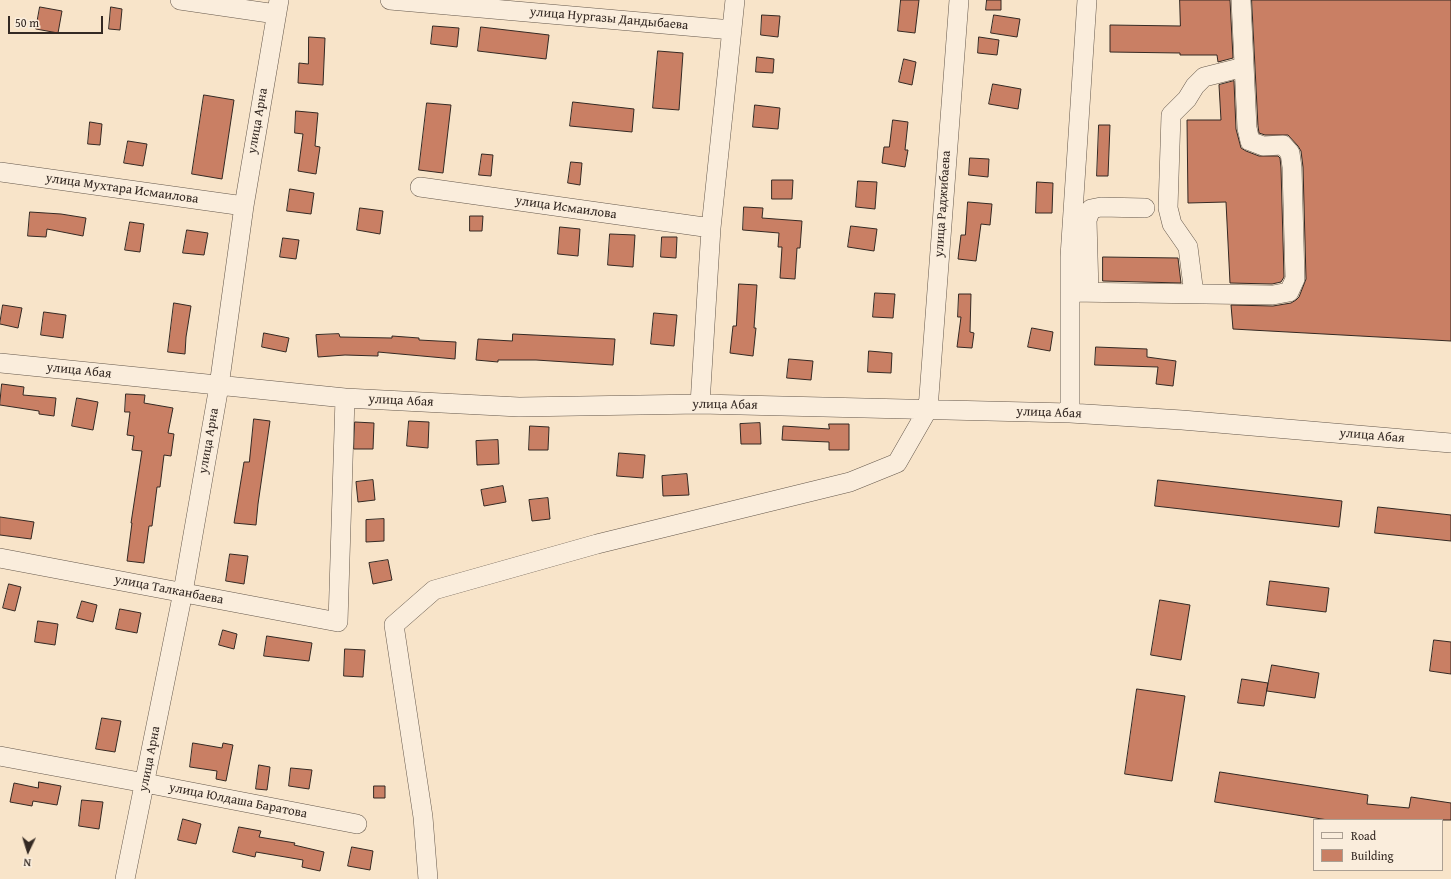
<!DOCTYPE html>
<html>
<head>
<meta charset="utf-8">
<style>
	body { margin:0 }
	#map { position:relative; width:1451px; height:879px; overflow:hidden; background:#f8e4c9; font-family:"Gentium Book Plus",serif }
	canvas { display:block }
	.legend { position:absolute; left:1313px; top:819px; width:130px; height:52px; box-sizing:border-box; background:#faeddc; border:1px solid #ab9f92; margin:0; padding:5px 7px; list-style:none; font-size:12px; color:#342923 }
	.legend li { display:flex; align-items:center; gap:8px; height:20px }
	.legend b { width:20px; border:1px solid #ab9f92 }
	.north { position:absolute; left:8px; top:831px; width:40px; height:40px; -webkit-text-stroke:3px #faeddc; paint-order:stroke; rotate:184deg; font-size:11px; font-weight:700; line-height:16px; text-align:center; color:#342923 }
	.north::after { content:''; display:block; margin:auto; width:14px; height:18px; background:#342923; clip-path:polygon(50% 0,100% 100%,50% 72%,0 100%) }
	.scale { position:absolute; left:8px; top:16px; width:95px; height:18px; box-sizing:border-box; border:2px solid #342923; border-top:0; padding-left:5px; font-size:12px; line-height:14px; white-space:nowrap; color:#342923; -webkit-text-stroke:3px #faeddc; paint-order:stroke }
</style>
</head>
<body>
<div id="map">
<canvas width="1451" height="879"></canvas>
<ul class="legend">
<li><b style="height:5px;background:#faeddc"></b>Road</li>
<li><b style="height:11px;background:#c97f64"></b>Building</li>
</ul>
<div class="north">N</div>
<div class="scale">50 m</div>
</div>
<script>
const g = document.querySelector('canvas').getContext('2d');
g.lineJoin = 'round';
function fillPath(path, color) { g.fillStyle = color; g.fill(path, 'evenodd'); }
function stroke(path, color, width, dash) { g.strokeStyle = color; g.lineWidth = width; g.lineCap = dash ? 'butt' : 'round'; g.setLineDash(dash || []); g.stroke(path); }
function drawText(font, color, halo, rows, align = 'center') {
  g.font = font + ' "Gentium Book Plus",serif'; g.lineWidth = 3; g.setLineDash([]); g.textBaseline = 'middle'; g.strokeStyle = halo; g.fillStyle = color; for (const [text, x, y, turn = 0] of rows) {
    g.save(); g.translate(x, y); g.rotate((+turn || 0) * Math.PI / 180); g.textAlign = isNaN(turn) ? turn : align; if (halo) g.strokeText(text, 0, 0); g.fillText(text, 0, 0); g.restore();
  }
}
const building = new Path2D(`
	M901,0H919L915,33L898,31Z
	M987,0H1001V10H986Z
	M1180,0H1230L1233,58L1218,62L1217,55H1180V53L1110,52V25L1180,26Z
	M1252,0H1451V341L1233,329L1231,305L1273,306L1291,303L1296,300L1299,297L1306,279L1303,167L1301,151L1298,146L1288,135H1265L1259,133L1258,126Z
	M40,7L62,11L58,33L36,29Z
	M111,7L122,9L120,30L109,29Z
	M762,15L780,16L778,37L761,35Z
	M994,15L1020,19L1017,37L991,33Z
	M433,26L459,28L457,47L431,44Z
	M481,27L549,35L546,59L478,51Z
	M309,37L325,38L323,85L298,83L299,63L308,64Z
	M979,37L999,40L997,55L978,53Z
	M658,51L683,53L679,110L653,108Z
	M757,57L774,59L773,73L756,72Z
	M904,59L916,62L912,85L899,82Z
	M1234,81L1236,129L1241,148L1246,151L1259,156H1278L1280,158L1281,168L1284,277L1281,282L1272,284L1230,283L1226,202L1188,203L1187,120H1221L1219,85Z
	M993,84L1021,89L1018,109L989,104Z
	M204,95L234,100L222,179L192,174Z
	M573,102L634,109L632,132L570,126Z
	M427,103L451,105L443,173L419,170Z
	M755,105L780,108L778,129L753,127Z
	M296,111L318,113L315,146L320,147L316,174L298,171L303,134L295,133Z
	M893,120L908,122L905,150H908L905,167L882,163L884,147H889Z
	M90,122L102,124L100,145L88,144Z
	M1099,125H1110L1108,176H1097Z
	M128,141L147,144L143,166L124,163Z
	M482,154L493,155L491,176L479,175Z
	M970,158L989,159L988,177L969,175Z
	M571,162L582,163L580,185L568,183Z
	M772,180H793L792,199H772Z
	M858,181L877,182L875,209L856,207Z
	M1037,182L1053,183L1052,213H1036Z
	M290,189L314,193L311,214L287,211Z
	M968,202L992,204L990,225L981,224L976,261L958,259L961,235H965Z
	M744,207L763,208L762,218L802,221L800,248H797L795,279L780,278L782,247H778L779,233L743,230Z
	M360,208L383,211L380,234L357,230Z
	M30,212L61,214L86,218L83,236L47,229L46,237L28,236Z
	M470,216H483L482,231H470Z
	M130,222L144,224L140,252L125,250Z
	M851,226L877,229L874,251L848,247Z
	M560,227L580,229L578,256L558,254Z
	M187,230L208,233L204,255L183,253Z
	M610,234L635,235L633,267L608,265Z
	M662,237H677L676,258L661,257Z
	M283,238L299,240L296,259L280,257Z
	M1103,257L1178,258L1181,283L1103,281Z
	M739,284L757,285L754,328H756L753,356L730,353L733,326H736Z
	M875,293L895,294L893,318L873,317Z
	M959,294H971L970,332L974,333L972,348L957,347L961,317H958Z
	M174,303L191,306L186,337L185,354L168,352Z
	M3,305L22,308L18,328L0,324Z
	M44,312L66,315L63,338L41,335Z
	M654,313L677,315L674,346L651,344Z
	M1032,328L1053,332L1050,351L1028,347Z
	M264,333L289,338L286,352L262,347Z
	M339,334L340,337L392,338V336L419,338V340L456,342L455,359L378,352V356L345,355L318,357L316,335Z
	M513,334L615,339L613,365L536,360H498V362L476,360L478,339L512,341Z
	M1096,347L1147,349V357L1176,361L1173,386L1156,384L1158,367L1095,365Z
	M869,351L892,353L891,373L868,372Z
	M789,359L813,361L811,380L787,378Z
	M2,384L24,387L23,395L56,398L54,416L39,414V411L0,405Z
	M126,394L145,395L144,403L173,408L168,433L174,434L171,456L164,455L160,487H157L152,526H149L144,563L127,561L132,523H131L142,451L132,450L134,436L127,435L130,412H125Z
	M77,398L98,402L93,430L72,426Z
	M254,419L270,421L258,504L256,525L234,523L244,462H249Z
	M409,421L429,422L428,448L407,446Z
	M355,422L374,423L373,449H354Z
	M760,423L761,444H741L740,424Z
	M829,424H849V450H829V442L782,440L783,426L829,429Z
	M530,426L549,427L548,450H529Z
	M498,440L499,464L477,465L476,441Z
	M619,453L645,455L643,478L617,476Z
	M687,474L689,495L663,496L662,476Z
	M373,480L375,500L358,502L356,482Z
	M1158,480L1342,501L1339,527L1155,506Z
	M503,486L506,502L484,506L481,490Z
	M548,498L550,519L532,521L529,500Z
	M1378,507L1451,515V541L1375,533Z
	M0,517L34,522L31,539L0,535Z
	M384,519V541L366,542V520Z
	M230,554L248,556L244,584L226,581Z
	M388,560L392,580L373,584L369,563Z
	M1270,581L1329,588L1326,612L1267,605Z
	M9,584L21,587L15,611L3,608Z
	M1160,600L1190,605L1181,660L1151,655Z
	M82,601L97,605L93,622L77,618Z
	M120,609L141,613L137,633L116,629Z
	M38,621L58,624L55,645L35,642Z
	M223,630L237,634L234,649L219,645Z
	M267,636L312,643L309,661L264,656Z
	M1434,640L1451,642V674L1430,671Z
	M345,649L365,650L363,677L344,676Z
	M1272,665L1319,673L1315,698L1267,691Z
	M1242,679L1268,683L1264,706L1238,703Z
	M1137,689L1185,696L1172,781L1125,774Z
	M102,718L121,721L115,752L96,749Z
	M193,743L222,748L223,743L233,745L226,781L216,779L217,771L190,767Z
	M259,765L270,767L267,790L256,789Z
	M291,768L312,770L309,789L289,786Z
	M1220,772L1368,795L1367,804L1409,808L1411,797L1451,803V820H1328L1215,802Z
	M39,782L61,786L57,805L33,801L32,806L10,802L14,783L38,788Z
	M374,786H385V798H374Z
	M82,800L103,802L99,829L79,826Z
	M183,819L201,824L196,844L178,840Z
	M239,827L261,831L259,837L295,843L294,845L324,852L320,871L302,867L303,860L256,852L255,857L233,852Z
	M352,847L373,851L370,870L348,866Z`);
fillPath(building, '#c97f64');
stroke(building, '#342923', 1);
const minor = new Path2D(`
	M180,0L276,14
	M390,0L732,30
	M0,172L244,206
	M420,187L711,228
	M1070,292L1273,295L1289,292L1295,279L1292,167L1290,153L1283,145L1263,146L1250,141L1247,128L1241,0
	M1089,292L1087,220L1091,209L1101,207L1145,208
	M1194,294L1188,247L1172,224L1168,208L1171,115L1187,99L1195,86L1204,77L1244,67
	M0,363L345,398L519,407L700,404L1070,413L1182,420L1451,443
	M700,404L711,228L735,0
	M1070,413V257L1087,0
	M0,558L338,622L345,398
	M0,756L145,783L357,824
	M125,879L183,592L219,386L244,206L279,0
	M428,879L423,817L394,625L434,590L597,544L850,482L897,463L928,409L959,0`);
stroke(minor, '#65584c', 20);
stroke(minor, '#faeddc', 19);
drawText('13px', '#342923', '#faeddc', [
	["улица Нургазы Дандыбаева",609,19,5],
	["улица Арна",258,121,-80],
	["улица Мухтара Исмаилова",122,189,8],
	["улица Раджибаева",943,204,-86],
	["улица Исмаилова",566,208,8],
	["улица Абая",79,371,6],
	["улица Абая",401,401,3],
	["улица Абая",725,405,1],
	["улица Абая",1049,413,2],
	["улица Абая",1372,436,5],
	["улица Арна",209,441,-80],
	["улица Талканбаева",169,590,11],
	["улица Арна",150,759,-79],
	["улица Юлдаша Баратова",238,801,11]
]);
</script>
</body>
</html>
